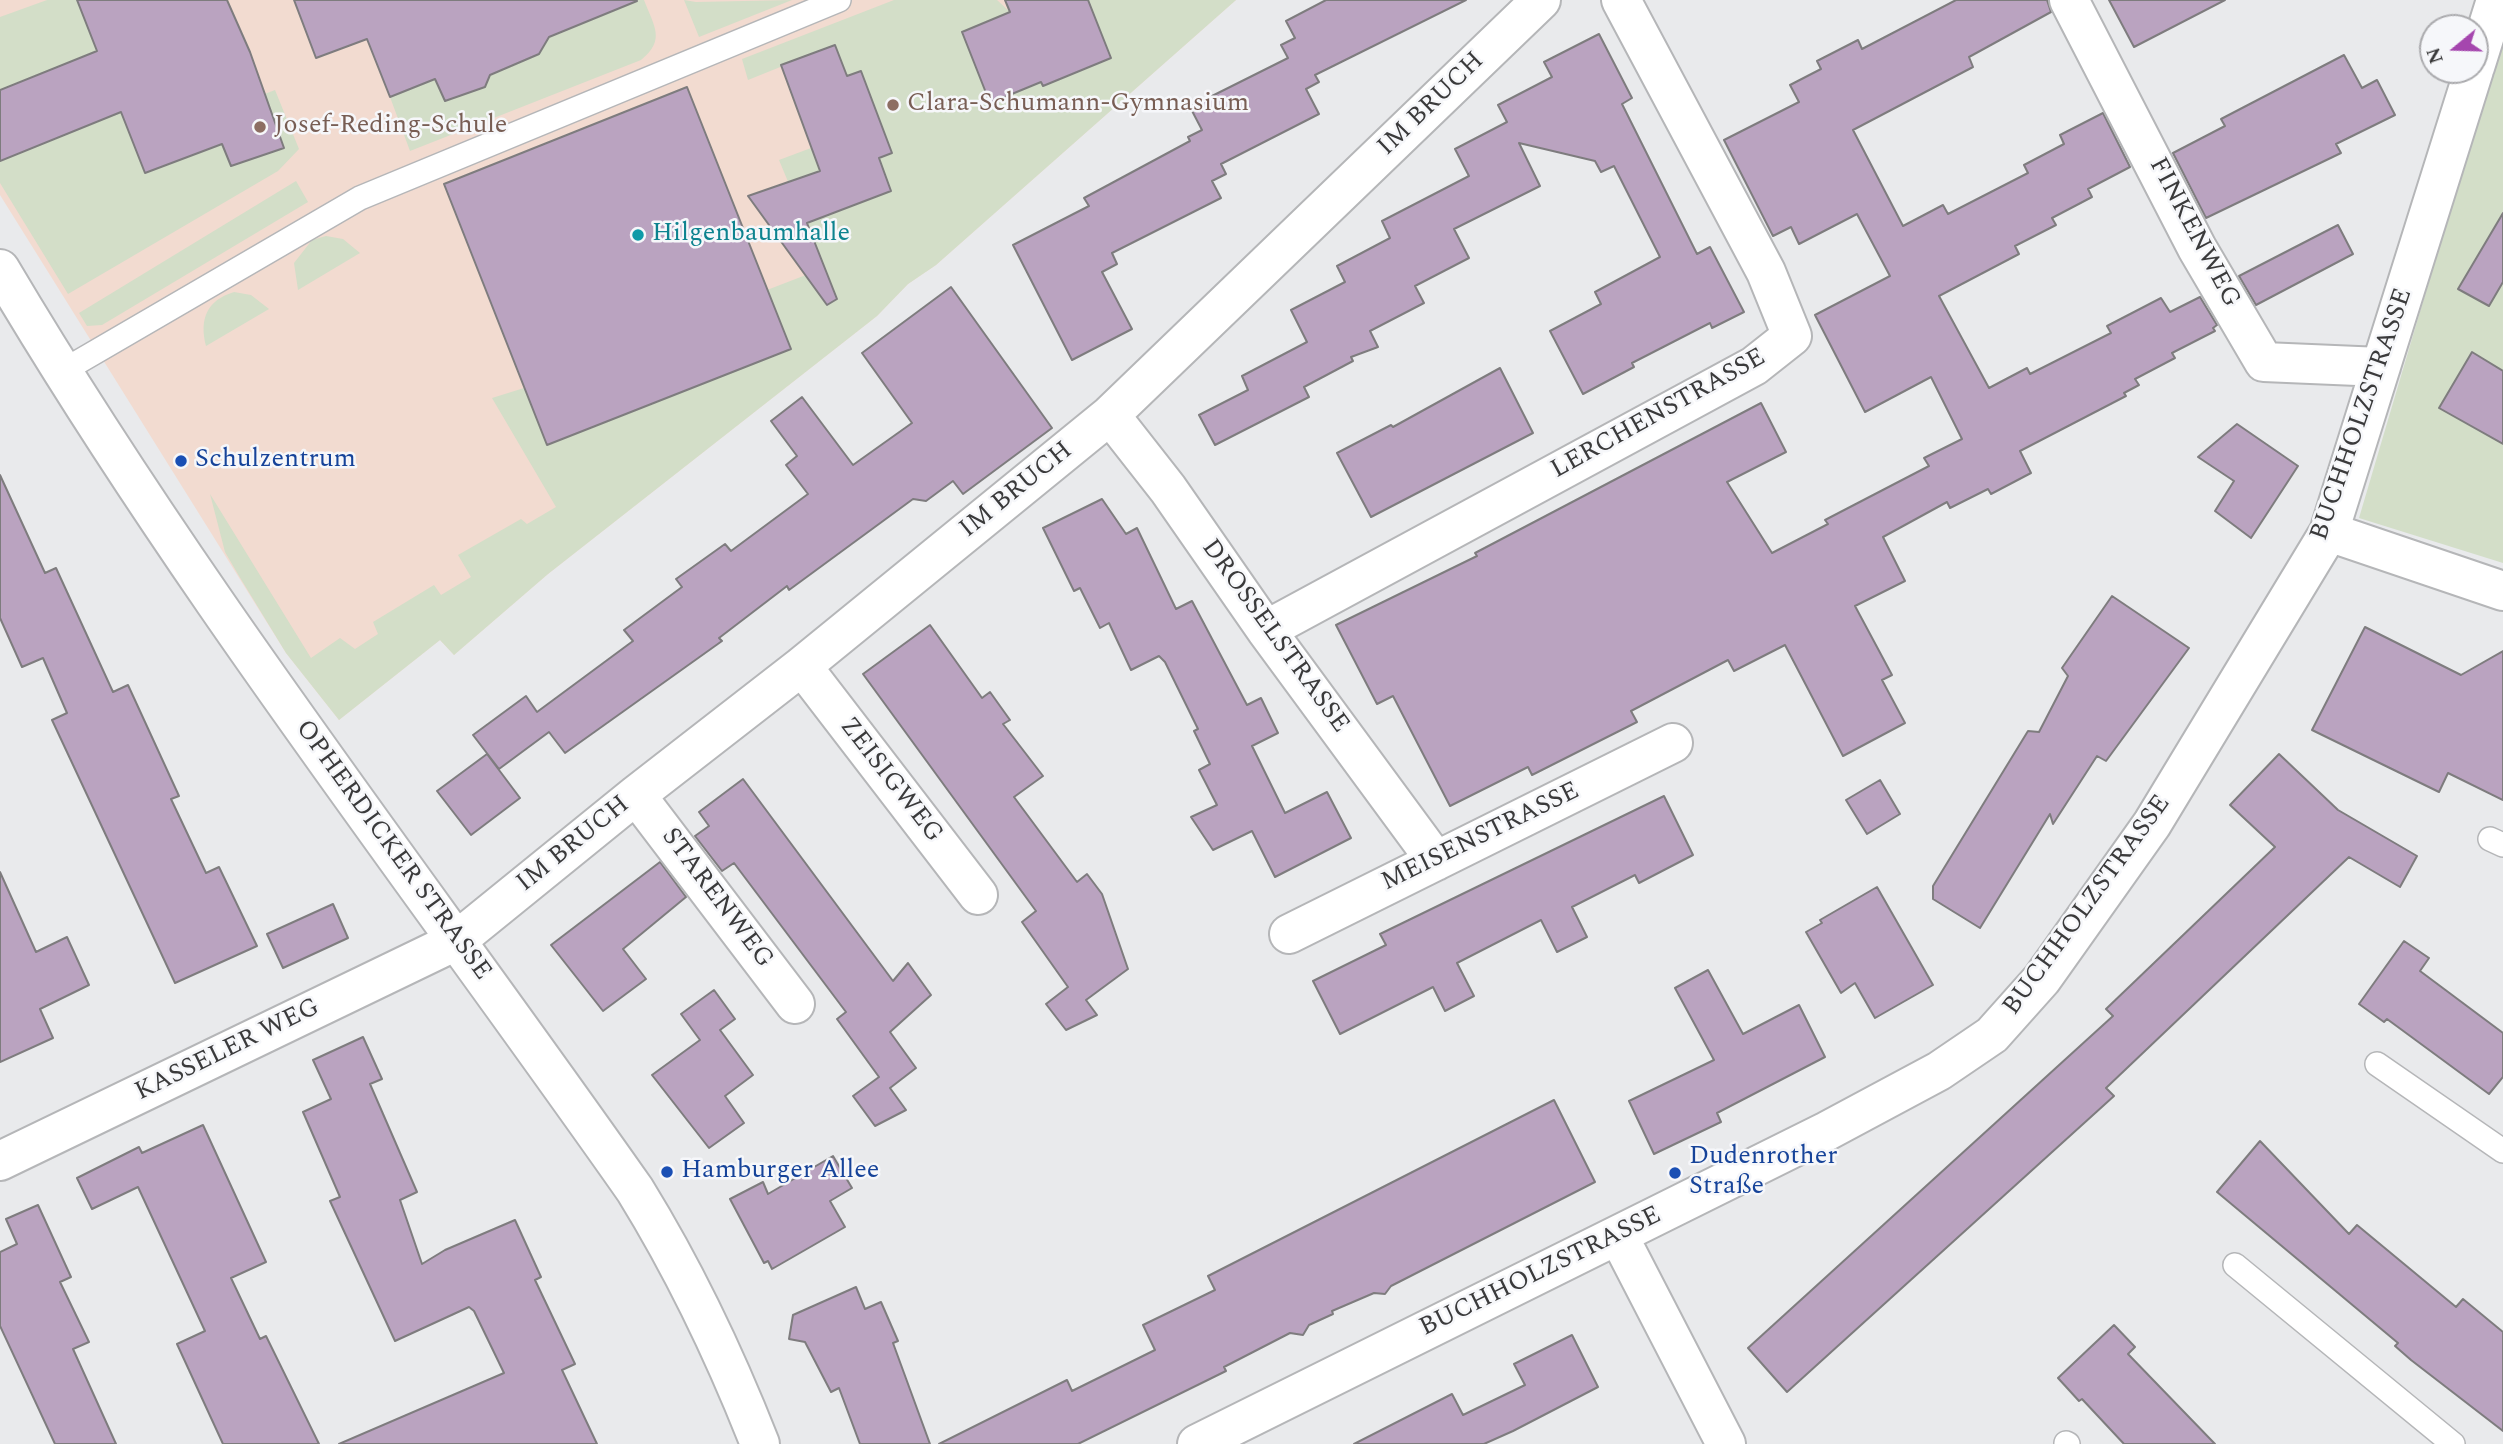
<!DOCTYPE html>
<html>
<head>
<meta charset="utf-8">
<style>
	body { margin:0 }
	#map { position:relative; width:2503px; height:1444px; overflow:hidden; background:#e9eaec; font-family:Spectral,serif }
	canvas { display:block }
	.north { position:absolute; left:2419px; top:14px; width:70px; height:70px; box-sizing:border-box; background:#f6f7fa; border:2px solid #ababae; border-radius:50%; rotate:251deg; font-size:19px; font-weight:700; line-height:28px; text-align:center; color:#3a3a3b }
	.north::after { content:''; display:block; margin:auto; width:24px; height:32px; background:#a546ae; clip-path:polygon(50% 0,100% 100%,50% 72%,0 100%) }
</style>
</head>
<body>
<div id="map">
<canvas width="2503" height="1444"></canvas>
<div class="north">N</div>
</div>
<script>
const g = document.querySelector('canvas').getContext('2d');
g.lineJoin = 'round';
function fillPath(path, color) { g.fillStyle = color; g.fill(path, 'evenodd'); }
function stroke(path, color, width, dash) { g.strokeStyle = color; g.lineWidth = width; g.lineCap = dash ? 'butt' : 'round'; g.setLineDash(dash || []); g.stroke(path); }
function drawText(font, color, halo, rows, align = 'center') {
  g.font = font + ' Spectral,serif'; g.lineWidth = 5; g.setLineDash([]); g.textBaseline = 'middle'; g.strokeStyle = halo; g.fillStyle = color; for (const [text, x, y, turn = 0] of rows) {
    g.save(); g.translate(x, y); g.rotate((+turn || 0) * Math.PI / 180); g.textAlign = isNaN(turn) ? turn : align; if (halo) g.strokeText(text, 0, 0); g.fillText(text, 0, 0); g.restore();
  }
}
fillPath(new Path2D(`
	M0,0H1236L936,265L908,284L877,316L548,574L454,655L440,640L339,720L286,653L0,195Z`), '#f2dbd0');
fillPath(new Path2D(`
	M47,0H77L145,172L200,152L207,106L231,166L284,148L262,95L275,90L299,149L278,171L68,294L0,183V17Z
	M635,0H644C654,26 666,40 641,60L410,151L390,97L435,79L445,101L484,87L490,75L539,54L544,46L542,40Z
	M684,0L696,2L792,0L699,37Z
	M894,0H997L1010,12L962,32L990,102L1041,82L1043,86L1111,58L1088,0H1236L936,265L908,284L877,316L548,574L454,655L440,640L339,720L286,653L239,576L225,552L210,494L311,658L340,638L355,649L378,634L373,622L434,585L441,595L471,577L458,555L521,519L527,524L556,507L492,398L524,388L548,445L790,349L767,290L824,268L779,160L811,148L836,212L891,191L879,158L892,153L861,71L847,76L835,45L748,80L742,59Z
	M2503,31V563L2359,518Z
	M296,181L308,202L102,325L87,326L79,313Z
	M326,236L343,239L360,253L298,290L294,263L312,240Z
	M234,292L251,295L269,309L206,346C199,319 207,300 234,292Z`), '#d3dec8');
const building = new Path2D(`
	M77,0H227L250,52L284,148L231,166L222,144L145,173L121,112L0,161V90L97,51Z
	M294,0H636L637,1L549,37L539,54L490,75L485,87L445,101L435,79L390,97L367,39L316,58Z
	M1005,0H1088L1111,58L1043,86L1041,82L990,103L962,32L1010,12Z
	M1326,0H1466L1315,75L1319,82L1306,89L1319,114L1221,164L1226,174L1212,181L1221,198L1112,253L1117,264L1102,272L1132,329L1072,360L1013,245L1089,206L1084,198L1190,141L1188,137L1202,130L1190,107L1288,58L1281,45L1295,38L1286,21Z
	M1956,0H2047L2051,12L1969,57L1973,67L1853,130L1903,226L1943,205L1948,214L2028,173L2024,165L2064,144L2060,135L2103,113L2130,167L2088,189L2092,197L2052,218L2056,225L2015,246L2019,254L1939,296L1989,388L2027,368L2030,374L2111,333L2107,326L2161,298L2170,312L2200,297L2217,325L2213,328L2215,331L2172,353L2175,358L2135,379L2139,385L2124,393L2126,396L2020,451L2031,473L1991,494L1988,489L1950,508L1947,502L1883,537L1905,581L1855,606L1892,675L1882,680L1905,723L1843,756L1785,645L1734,671L1728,660L1631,711L1637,722L1532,775L1528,767L1450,806L1393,696L1377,704L1336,625L1477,556L1475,553L1761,403L1786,452L1727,482L1772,553L1828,524L1825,520L1929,466L1924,458L1962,439L1931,377L1865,412L1815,315L1890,276L1857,214L1799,244L1791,227L1773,236L1724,140L1799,102L1790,85L1821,69L1817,61L1858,40L1862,49Z
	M2109,0H2225L2134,47Z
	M1599,34L1632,98L1622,104L1697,254L1710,247L1744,312L1712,328L1710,323L1632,363L1634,367L1583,394L1550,331L1601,304L1595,292L1660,257L1614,166L1601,172L1595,161L1519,143L1540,186L1454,229L1469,258L1415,286L1424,303L1370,331L1378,347L1351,357L1353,361L1304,387L1309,397L1215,445L1199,415L1248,390L1242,376L1307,342L1291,310L1345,282L1337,266L1390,238L1382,221L1469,176L1455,149L1507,122L1498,105L1552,77L1544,62Z
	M835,45L847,76L861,71L892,153L879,158L891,191L807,223L837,299L827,305L748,196L820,171L781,65Z
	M2344,55L2362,88L2377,80L2395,115L2336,144L2341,153L2206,218L2173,153L2225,126L2221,119Z
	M687,87L791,349L547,445L444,184Z
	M2503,213V282L2489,306L2458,289Z
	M2338,225L2353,254L2256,305L2239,276Z
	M951,287L1052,428L963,494L953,481L926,501L913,499L789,590L787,586L719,638L722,641L565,753L549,732L499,769L473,735L526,696L537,712L633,641L624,630L682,587L676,579L725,544L731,551L808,494L786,465L797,456L771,421L802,397L853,465L912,423L862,353Z
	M2472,352L2503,371V444L2439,408Z
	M1500,368L1533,433L1371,517L1337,453L1391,425L1393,427Z
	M2237,424L2298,466L2251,538L2215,511L2234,481L2198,457Z
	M0,475L45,573L56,568L113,692L128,685L179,796L171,799L206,873L219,867L257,946L175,983L52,720L67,713L43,658L22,667L0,618Z
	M1102,499L1126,534L1137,528L1176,609L1192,601L1247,705L1261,698L1278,733L1252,746L1285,813L1327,792L1351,838L1275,877L1252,831L1213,850L1191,817L1217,805L1199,770L1210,764L1194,731L1198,729L1165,662L1159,656L1131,670L1109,623L1100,628L1080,588L1074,591L1043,528Z
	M2112,596L2189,648L2106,761L2097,756L2053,824L2050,814L1980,928L1933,899V886L2028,731L2039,732L2068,676L2062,668Z
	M930,625L982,698L990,692L1010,720L1003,724L1043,776L1014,797L1077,882L1087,874L1102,894L1128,969L1086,1000L1097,1015L1066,1030L1046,1004L1068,987L1022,922L1036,911L863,674Z
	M2365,627L2461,675L2503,651V800L2448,773L2439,792L2312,730Z
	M487,754L520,798L471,835L437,791Z
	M2279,754L2338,810L2417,856L2400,887L2349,857L2106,1088L2114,1096L1787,1392L1748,1348L2113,1016L2106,1009L2275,847L2230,805Z
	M743,779L893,981L908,963L931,995L890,1032L916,1068L890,1088L906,1110L875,1126L853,1096L879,1077L837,1019L846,1012L734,863L722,871L695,836L709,826L699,812Z
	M1880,780L1900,814L1867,834L1846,800Z
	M1664,796L1693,855L1639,883L1635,875L1572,907L1587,937L1557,952L1541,920L1457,963L1474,996L1445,1011L1433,987L1340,1034L1313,981L1386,945L1380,934Z
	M660,862L686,897L623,949L646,979L603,1011L551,945Z
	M0,872L36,952L67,937L89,985L40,1009L53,1038L0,1062Z
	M1877,887L1933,985L1875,1018L1855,983L1841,993L1806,932L1822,923L1820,920Z
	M333,904L348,938L283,968L267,934Z
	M2404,941L2429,958L2420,971L2503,1033V1077L2489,1094L2387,1019L2384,1022L2359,1004Z
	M1708,970L1743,1034L1799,1005L1825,1057L1717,1113L1721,1122L1654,1154L1629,1101L1714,1060L1675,988Z
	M714,990L735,1019L720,1030L753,1075L725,1096L744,1123L709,1148L652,1075L700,1040L681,1014Z
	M363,1037L382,1079L370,1084L417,1192L400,1200L422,1264L445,1250L515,1220L541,1277L535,1280L575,1364L562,1370L597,1444H339L504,1373L474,1311L469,1307L395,1341L330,1201L340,1197L303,1112L331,1099L313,1060Z
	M1554,1100L1595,1182L1391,1286L1385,1294L1374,1293L1332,1311L1333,1314L1309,1325L1303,1335L1290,1333L1224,1367L1226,1371L1078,1444H939L1067,1380L1072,1391L1155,1350L1143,1325L1215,1290L1208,1276Z
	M203,1125L266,1262L231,1278L260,1339L266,1336L319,1444H223L177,1344L205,1331L138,1187L92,1209L77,1178L139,1147L142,1153Z
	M2260,1141L2349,1234L2357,1225L2456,1307L2463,1299L2503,1332V1431L2411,1360L2395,1346L2398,1343L2217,1192Z
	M833,1156L852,1188L830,1201L845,1227L772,1269L768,1261L764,1263L730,1199L763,1182L768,1194Z
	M38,1205L71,1277L60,1282L89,1342L73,1349L116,1444H55L0,1326V1252L17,1244L6,1219Z
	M856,1287L865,1309L881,1302L898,1341L893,1343L930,1444H860L839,1388L831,1392L805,1342L789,1339L793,1315Z
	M2114,1325L2135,1347L2128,1354L2215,1444H2124L2082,1399L2079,1401L2058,1378Z
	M1572,1335L1598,1387L1513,1431L1484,1444H1354L1452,1394L1463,1415L1525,1385L1514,1364Z`);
fillPath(building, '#baa3c0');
stroke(building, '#7e7c7e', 2);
const lane = new Path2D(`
	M61,372L360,198L839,0
	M2490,839L2503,845
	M2377,1064L2503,1151
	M2235,1265L2453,1444
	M2066,1443L2068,1444`);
const street = new Path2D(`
	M2069,0L2197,248L2264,362L2381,367
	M2475,67L2496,0
	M0,269C190,590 421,885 635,1190C685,1271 725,1355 760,1444
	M1110,415L1168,489L1266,630L1436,861
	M2329,532L2503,591
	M1266,630L1754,366L1792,336L1766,272L1621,0
	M802,666L978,895
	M636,795L795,1004
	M1289,934L1673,743
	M0,1161L456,941L636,795L802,666L1110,415L1541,0
	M1618,1235L1726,1444
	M1197,1444L1827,1131L1939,1071L1992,1035L2042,979L2152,824L2329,532L2474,70`);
stroke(lane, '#b5b6b8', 26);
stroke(street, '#b5b6b8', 42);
stroke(lane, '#fff', 23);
stroke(street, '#fff', 38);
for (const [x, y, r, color] of [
	[893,105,7,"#8d6e63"],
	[260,127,7,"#8d6e63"],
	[638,235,7,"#0f9aa8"],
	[181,461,7,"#1a4fb4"],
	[667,1172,7,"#1a4fb4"],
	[1675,1173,7,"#1a4fb4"]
]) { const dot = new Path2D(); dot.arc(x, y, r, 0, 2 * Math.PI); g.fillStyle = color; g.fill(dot); stroke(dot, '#f6f7fa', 2.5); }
drawText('26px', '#785e54', '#f6f7fa', [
	["Clara-Schumann-Gymnasium",907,105],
	["Josef-Reding-Schule",274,127]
], 'left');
drawText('26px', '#3a3a3b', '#f6f7fa', [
	["IM BRUCH",1432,105,-44],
	["FINKENWEG",2193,233,62],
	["LERCHENSTRASSE",1659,415,-29],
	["BUCHHOLZSTRASSE",2363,415,-71],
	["IM BRUCH",1017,491,-39],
	["DROSSELSTRASSE",1274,637,54],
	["ZEISIGWEG",890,781,52],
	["MEISENSTRASSE",1481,838,-26],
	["IM BRUCH",574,845,-39],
	["OPHERDICKER STRASSE",392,851,54],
	["STARENWEG",716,899,53],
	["BUCHHOLZSTRASSE",2088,906,-54],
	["KASSELER WEG",228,1051,-26],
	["BUCHHOLZSTRASSE",1541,1273,-26]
]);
drawText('26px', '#0d838f', '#f6f7fa', [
	["Hilgenbaumhalle",652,235]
], 'left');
drawText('26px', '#164399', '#f6f7fa', [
	["Schulzentrum",195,461],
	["Dudenrother",1689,1158],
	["Straße",1689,1188],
	["Hamburger Allee",681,1172]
], 'left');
</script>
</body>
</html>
